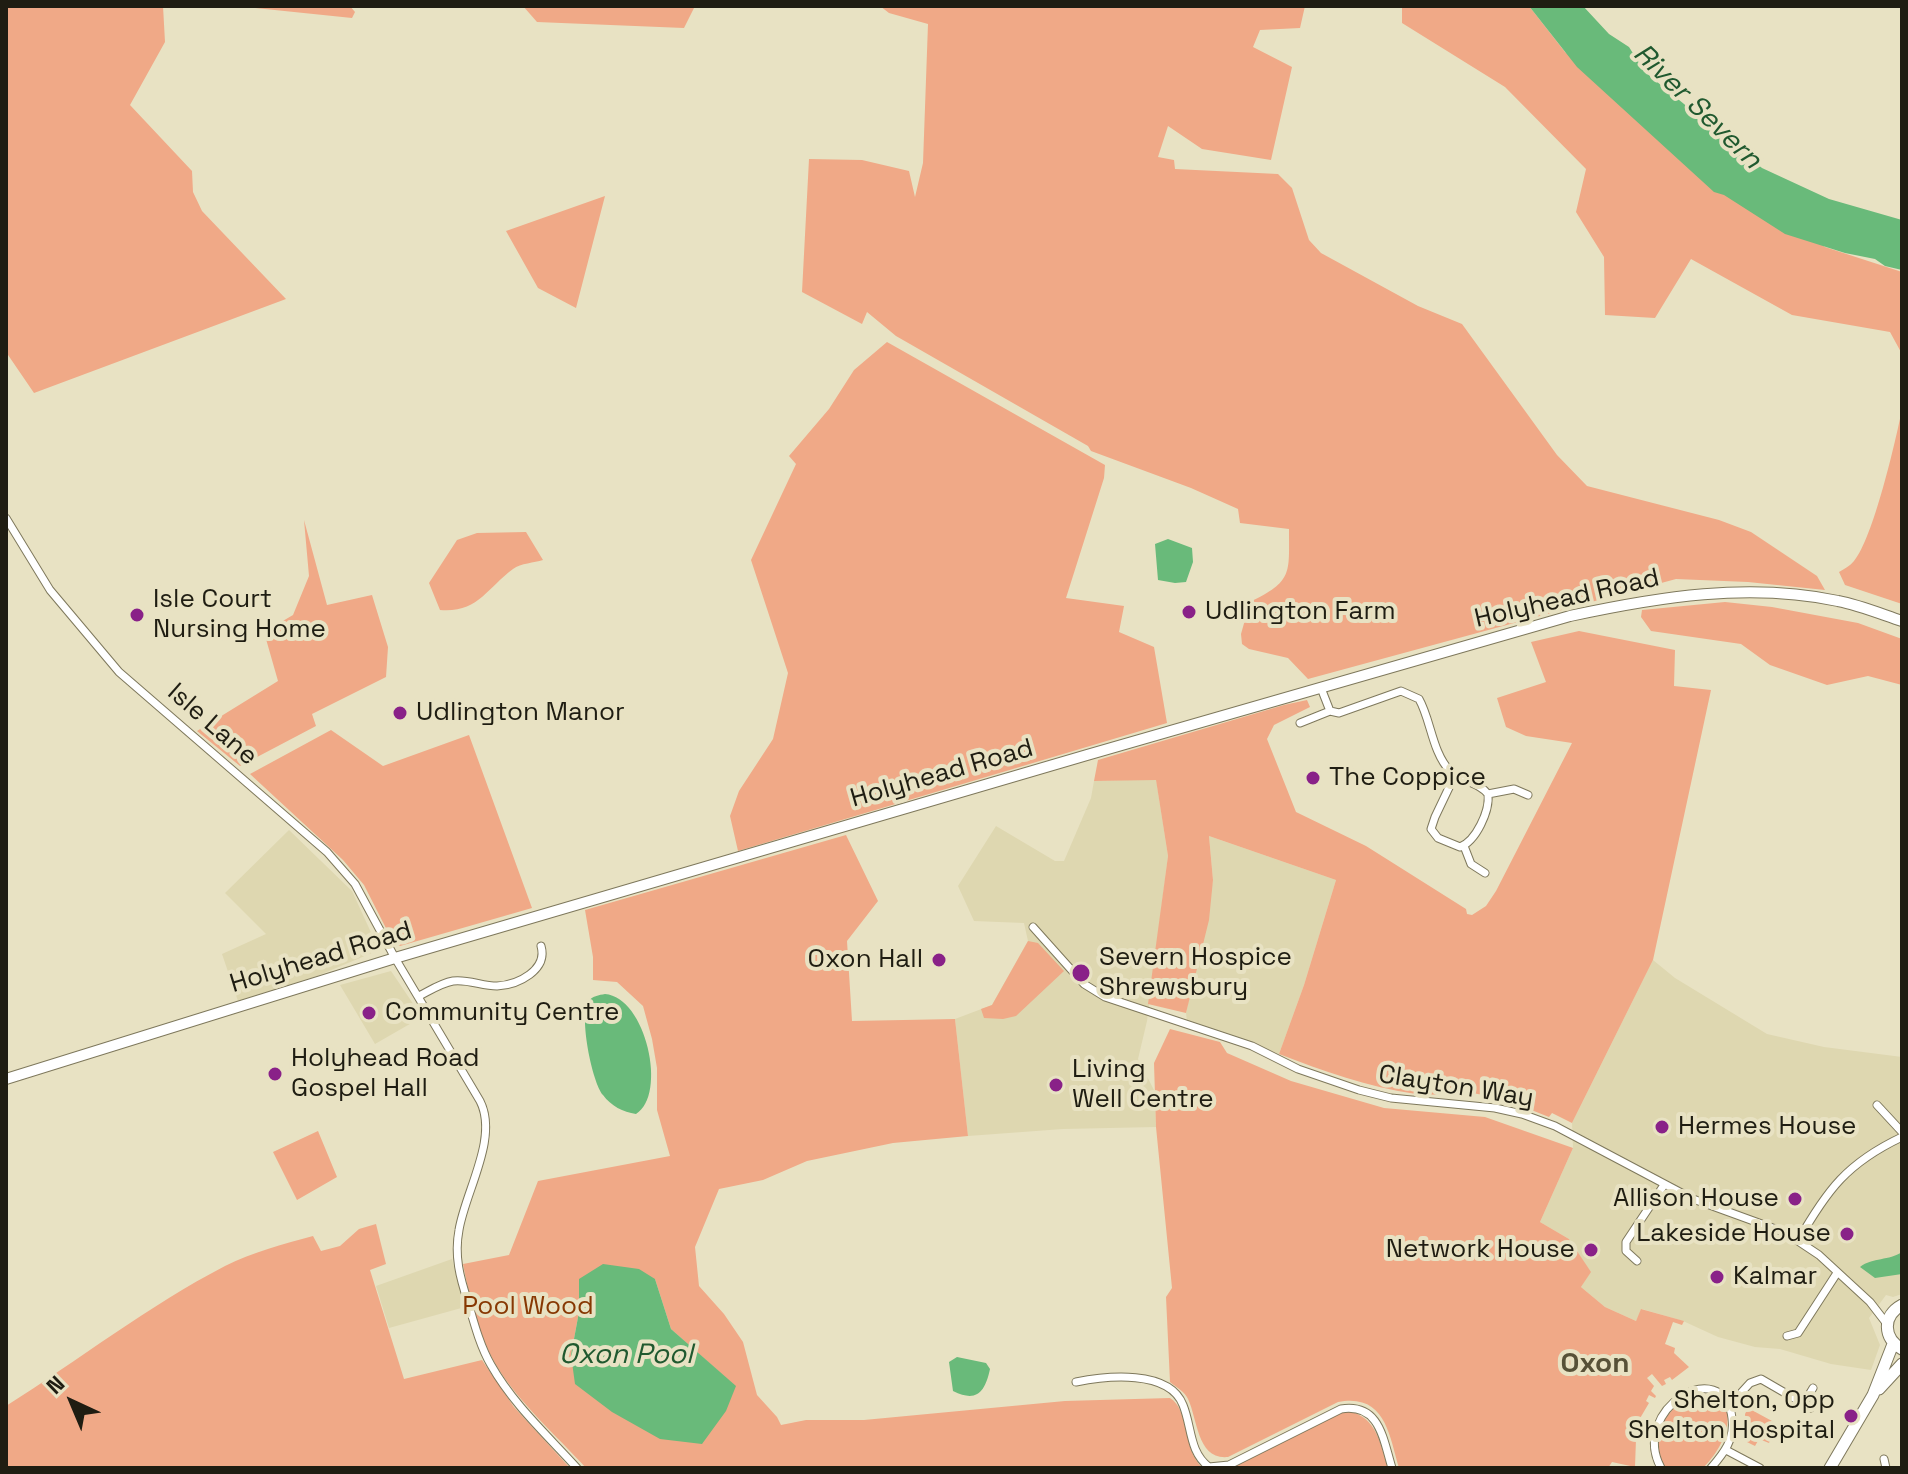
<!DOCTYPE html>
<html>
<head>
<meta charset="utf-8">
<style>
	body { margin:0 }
	#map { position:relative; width:1908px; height:1474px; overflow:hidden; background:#e8e2c3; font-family:"Space Grotesk",sans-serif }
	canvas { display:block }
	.frame { position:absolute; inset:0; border:8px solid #1f1d12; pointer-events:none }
	.north { position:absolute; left:32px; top:1362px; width:80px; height:80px; -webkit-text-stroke:6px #e8e2c3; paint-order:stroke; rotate:316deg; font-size:22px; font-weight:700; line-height:32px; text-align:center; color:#1f1d12 }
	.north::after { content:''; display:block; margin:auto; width:28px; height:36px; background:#1f1d12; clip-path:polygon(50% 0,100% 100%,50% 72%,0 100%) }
</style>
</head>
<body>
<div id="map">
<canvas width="1908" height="1474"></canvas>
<div class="frame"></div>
<div class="north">N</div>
</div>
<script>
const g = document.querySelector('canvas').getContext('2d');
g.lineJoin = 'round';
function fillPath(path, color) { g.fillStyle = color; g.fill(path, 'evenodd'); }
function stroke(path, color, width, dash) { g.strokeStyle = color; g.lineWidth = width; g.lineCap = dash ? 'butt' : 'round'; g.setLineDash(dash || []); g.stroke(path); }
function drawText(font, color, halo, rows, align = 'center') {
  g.font = font + ' "Space Grotesk",sans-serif'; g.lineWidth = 8; g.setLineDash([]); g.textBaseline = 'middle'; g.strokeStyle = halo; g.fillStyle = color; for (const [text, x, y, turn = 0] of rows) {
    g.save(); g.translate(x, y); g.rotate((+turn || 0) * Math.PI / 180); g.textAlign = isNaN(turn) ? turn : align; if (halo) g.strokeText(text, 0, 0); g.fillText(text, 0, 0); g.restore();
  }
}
fillPath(new Path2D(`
	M1156,779L1168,856L1147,1021L1138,1059L1155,1092L1156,1127L1063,1129L968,1136L955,1019L992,1005L1028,941L1024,923L974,921L958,886L996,826L1055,861H1064L1091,798L1094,781Z
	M289,830L352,891L379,950L317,976L238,1001L222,954L266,934L225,893Z
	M1209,836L1336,880L1304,985L1279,1054L1187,1021L1186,1013L1213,880Z
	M1653,960L1675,978L1767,1034L1824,1047L1902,1057V1294L1893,1297L1886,1295L1869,1318L1880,1345L1871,1370L1831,1364L1780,1349L1755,1347L1718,1337L1683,1321L1642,1309L1636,1321L1605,1307L1581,1287L1590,1272L1569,1239L1540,1222L1573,1148L1572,1123Z
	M391,971L422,1017L375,1044L340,985Z
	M452,1259L465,1307L389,1328L376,1286Z`), '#ded7b0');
fillPath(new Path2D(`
	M6,6H163L165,42L130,105L192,171L193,192L202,211L286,299L34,393L6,352Z
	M236,6H350L355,12L352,18Z
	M523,6H695L684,28L537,22Z
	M880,6H1305L1300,28L1260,30L1253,47L1292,67L1271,160L1202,149L1168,126L1158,157L1174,160L1175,169L1278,174L1292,188L1309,240L1321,253L1418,306L1462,324L1557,455L1587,486L1719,520L1751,532L1817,576L1825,590L1748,582L1676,579L1308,679L1288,658L1249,649L1242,644L1241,634L1250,602C1293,581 1289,574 1289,529L1240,523L1238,509L1191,488L1091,451L1088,446L896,336L867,312L862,324L802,292L809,159L862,160L909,171L915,197L923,163L928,24L889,13Z
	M1402,6H1529L1565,52L1825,247L1902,272V354L1890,332L1792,315L1691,259L1655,318L1605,315L1604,257L1576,212L1586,169L1505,87L1402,23Z
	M605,196L576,308L538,288L506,231Z
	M887,342L1105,465L1104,478L1066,598L1124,606L1119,632L1154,647L1167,723L738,851L730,816L739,791L773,739L788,673L751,560L796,464L789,456L829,409L854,370Z
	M1902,409V604L1845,585L1839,572C1844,569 1850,566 1854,561C1873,539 1896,440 1902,409Z
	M304,520L327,605L372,595L388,647L386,677L312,714L316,726L240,766L197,731L278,681L264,632L293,615L309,576Z
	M526,532L543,560C534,563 521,563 513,569C486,589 478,613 440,610L429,583L457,540L477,533Z
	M1725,602L1772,607L1858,623L1902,639V685L1868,676L1827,685L1770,665L1741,644L1651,631L1641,617L1642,610Z
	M1579,631L1675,650L1674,686L1711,690L1653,960L1572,1123L1552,1113L1549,1117C1524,1107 1499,1097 1472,1093C1454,1091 1434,1097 1416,1094C1368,1087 1323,1071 1279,1054L1304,985L1336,880L1209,836L1213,880L1209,920L1186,1013L1148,1004L1168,856L1156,780L1094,781L1098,760L1284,705L1307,700L1310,707L1274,725L1267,739L1296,812L1366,846L1466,909L1467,914L1472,915L1486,906L1496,891L1572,743L1526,736L1506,727L1497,698L1546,682L1531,642Z
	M331,730L383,766L469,735L532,908L400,946L394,944L364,885L343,860L250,774Z
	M846,835L878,901L847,941L852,1021L955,1019L968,1136L893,1143L807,1161L763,1180L719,1189L695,1247L699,1286L724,1314L743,1342L757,1395L777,1417L781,1425L806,1420H864L1065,1401L1170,1398C1190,1410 1182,1450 1203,1468H586C556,1435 519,1403 496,1365C479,1336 469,1297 463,1264L509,1255L538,1181L670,1156L657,1110V1068L652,1039L643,1006L617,982L593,980V957L585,910ZM655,1279L671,1329L735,1386L571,1355L579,1312V1280Z
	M1028,941L1038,943L1064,971L1016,1016L1003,1019L984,1018L981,1009L992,1005Z
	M1170,1029L1220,1042L1227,1053L1291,1081L1384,1108L1485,1117L1573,1148L1540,1222L1569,1239L1591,1272L1581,1287L1605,1307L1636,1321L1641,1309L1684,1321L1682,1325L1673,1322L1665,1344L1675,1348L1674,1353L1689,1367L1672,1380L1670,1377L1664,1380L1666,1384L1662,1386L1652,1374L1647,1378L1654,1386L1651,1391L1656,1396L1655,1398L1649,1395L1646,1401L1649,1403L1639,1420L1641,1421L1639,1424L1633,1422L1628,1435L1636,1439L1635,1467L1612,1462L1608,1468H1399C1389,1434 1385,1393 1338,1402L1228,1457C1197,1460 1198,1420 1188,1399C1185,1392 1176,1387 1170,1382L1166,1297L1172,1288L1156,1127L1154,1063Z
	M318,1131L337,1177L297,1200L273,1152Z
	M376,1224L386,1264L370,1270L404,1379L482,1360L514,1407L570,1468H6V1406C79,1360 148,1306 225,1266C253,1252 284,1244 313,1236L321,1251L340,1246L359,1229Z
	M1698,1393C1746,1397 1727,1445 1703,1468H1666C1641,1442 1671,1401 1698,1393Z
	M1748,1408L1783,1427L1777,1436L1773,1434L1769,1443L1759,1439L1755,1446L1743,1440L1747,1435L1737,1429L1746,1426L1745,1414Z
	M1349,1411C1377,1418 1380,1443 1388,1468H1227L1338,1414Z`), '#f0a987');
fillPath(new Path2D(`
	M1529,6H1583L1609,34L1629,47L1645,72L1762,168L1829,199L1902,220V270L1885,266L1875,259L1845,253L1785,234L1724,195L1714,192L1577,67Z
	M1168,539L1192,548L1193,562L1186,582L1175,583L1158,580L1155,544Z
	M605,994C646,997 668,1095 636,1114C623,1112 611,1106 603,1095C592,1082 579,1017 588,1002C592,996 599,995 605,994Z
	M1902,1252V1274L1875,1278L1860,1267C1873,1257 1889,1261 1902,1252Z
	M603,1264L639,1269L655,1279L671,1329L736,1386L726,1411L702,1444L660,1439L612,1412L575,1384L571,1355L579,1312V1279Z
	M957,1357L986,1363L990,1369C985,1392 977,1403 953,1391L949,1362Z`), '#69ba7a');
stroke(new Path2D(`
	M436,6H446`), '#69ba7a', 3);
const minor = new Path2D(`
	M6,518L50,590L119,672L327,852L355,884L395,958L480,1101C499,1138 465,1192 459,1230C454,1256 460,1278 468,1302C474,1323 480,1346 491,1365C513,1404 547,1435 577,1468
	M1330,711L1339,713L1401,691L1419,699C1431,720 1432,752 1450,771C1461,782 1479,782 1488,794C1490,811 1476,841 1460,847L1438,838L1431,829L1435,817L1455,775
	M1300,723L1330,711L1321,688
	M1488,794L1514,789L1528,795
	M1464,846L1471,864L1485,873
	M1033,927L1084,984L1105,997L1252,1046L1298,1069L1359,1090L1391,1098L1495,1108L1522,1114L1555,1126L1693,1199L1781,1231L1798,1241L1819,1255L1870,1302L1887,1324
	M419,996C429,991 441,983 453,981C468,979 482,986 497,986C518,985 548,970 541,946
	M1877,1105L1902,1132
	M1798,1241C1827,1190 1847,1163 1902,1137
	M1637,1261L1626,1251V1242L1664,1185
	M1787,1336L1798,1333L1837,1273
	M1076,1382C1106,1376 1169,1369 1183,1405C1192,1427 1189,1452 1209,1467L1229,1465L1341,1409C1380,1403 1383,1439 1392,1468
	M1804,1403L1813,1388
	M1729,1406L1750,1383L1761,1379L1811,1408
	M1726,1450L1760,1468
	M1884,1459L1886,1468
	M1661,1468C1629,1409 1724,1353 1732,1418C1735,1439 1724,1453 1711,1468`);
const secondary = new Path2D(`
	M6,1079L395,958L1087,755L1570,616C1658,597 1749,582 1838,601C1859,605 1881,614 1902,621`);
const primary = new Path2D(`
	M1902,1305C1882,1316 1883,1338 1902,1349
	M1879,1389L1902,1364
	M1830,1468L1873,1395L1893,1344`);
stroke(minor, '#7e785c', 9);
stroke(secondary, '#7e785c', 12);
stroke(primary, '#7e785c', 13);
stroke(minor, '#fff', 7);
stroke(secondary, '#fff', 10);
stroke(primary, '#fff', 11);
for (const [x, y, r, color] of [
	[1189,612,8,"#892188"],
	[137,615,8,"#892188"],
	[400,713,8,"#892188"],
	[1313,778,8,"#892188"],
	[939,960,8,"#892188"],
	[1081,973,10,"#892188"],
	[369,1013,8,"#892188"],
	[275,1074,8,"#892188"],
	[1056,1085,8,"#892188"],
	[1662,1127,8,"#892188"],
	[1795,1199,8,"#892188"],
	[1847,1234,8,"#892188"],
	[1591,1250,8,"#892188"],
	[1717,1277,8,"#892188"],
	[1851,1416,8,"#892188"]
]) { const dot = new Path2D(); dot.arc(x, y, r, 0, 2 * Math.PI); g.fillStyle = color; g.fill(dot); stroke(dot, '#e8e2c3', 3); }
drawText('26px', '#1f1d12', '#e8e2c3', [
	["Holyhead Road",1567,599,-13],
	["Isle Lane",212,725,41],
	["Holyhead Road",942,774,-16],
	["Holyhead Road",321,958,-17],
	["Clayton Way",1456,1087,9]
]);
drawText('26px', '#1f1d12', '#e8e2c3', [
	["Isle Court",153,600],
	["Nursing Home",153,630],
	["Udlington Farm",1205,612],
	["Udlington Manor",416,713],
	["The Coppice",1329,778],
	["Severn Hospice",1099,958],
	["Shrewsbury",1099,988],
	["Oxon Hall",923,960,"right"],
	["Community Centre",385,1013],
	["Holyhead Road",291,1059],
	["Gospel Hall",291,1089],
	["Living",1072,1070],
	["Well Centre",1072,1100],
	["Hermes House",1678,1127],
	["Allison House",1779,1199,"right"],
	["Lakeside House",1831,1234,"right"],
	["Network House",1575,1250,"right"],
	["Kalmar",1733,1277],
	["Shelton, Opp",1835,1401,"right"],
	["Shelton Hospital",1835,1431,"right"]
], 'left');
drawText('26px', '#873803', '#e8e2c3', [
	["Pool Wood",528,1307]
]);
drawText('italic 28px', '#20592f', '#e8e2c3', [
	["River Severn",1697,107,44],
	["Oxon Pool",626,1355]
]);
drawText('bold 28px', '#575137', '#e8e2c3', [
	["Oxon",1595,1364]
]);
</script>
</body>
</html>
